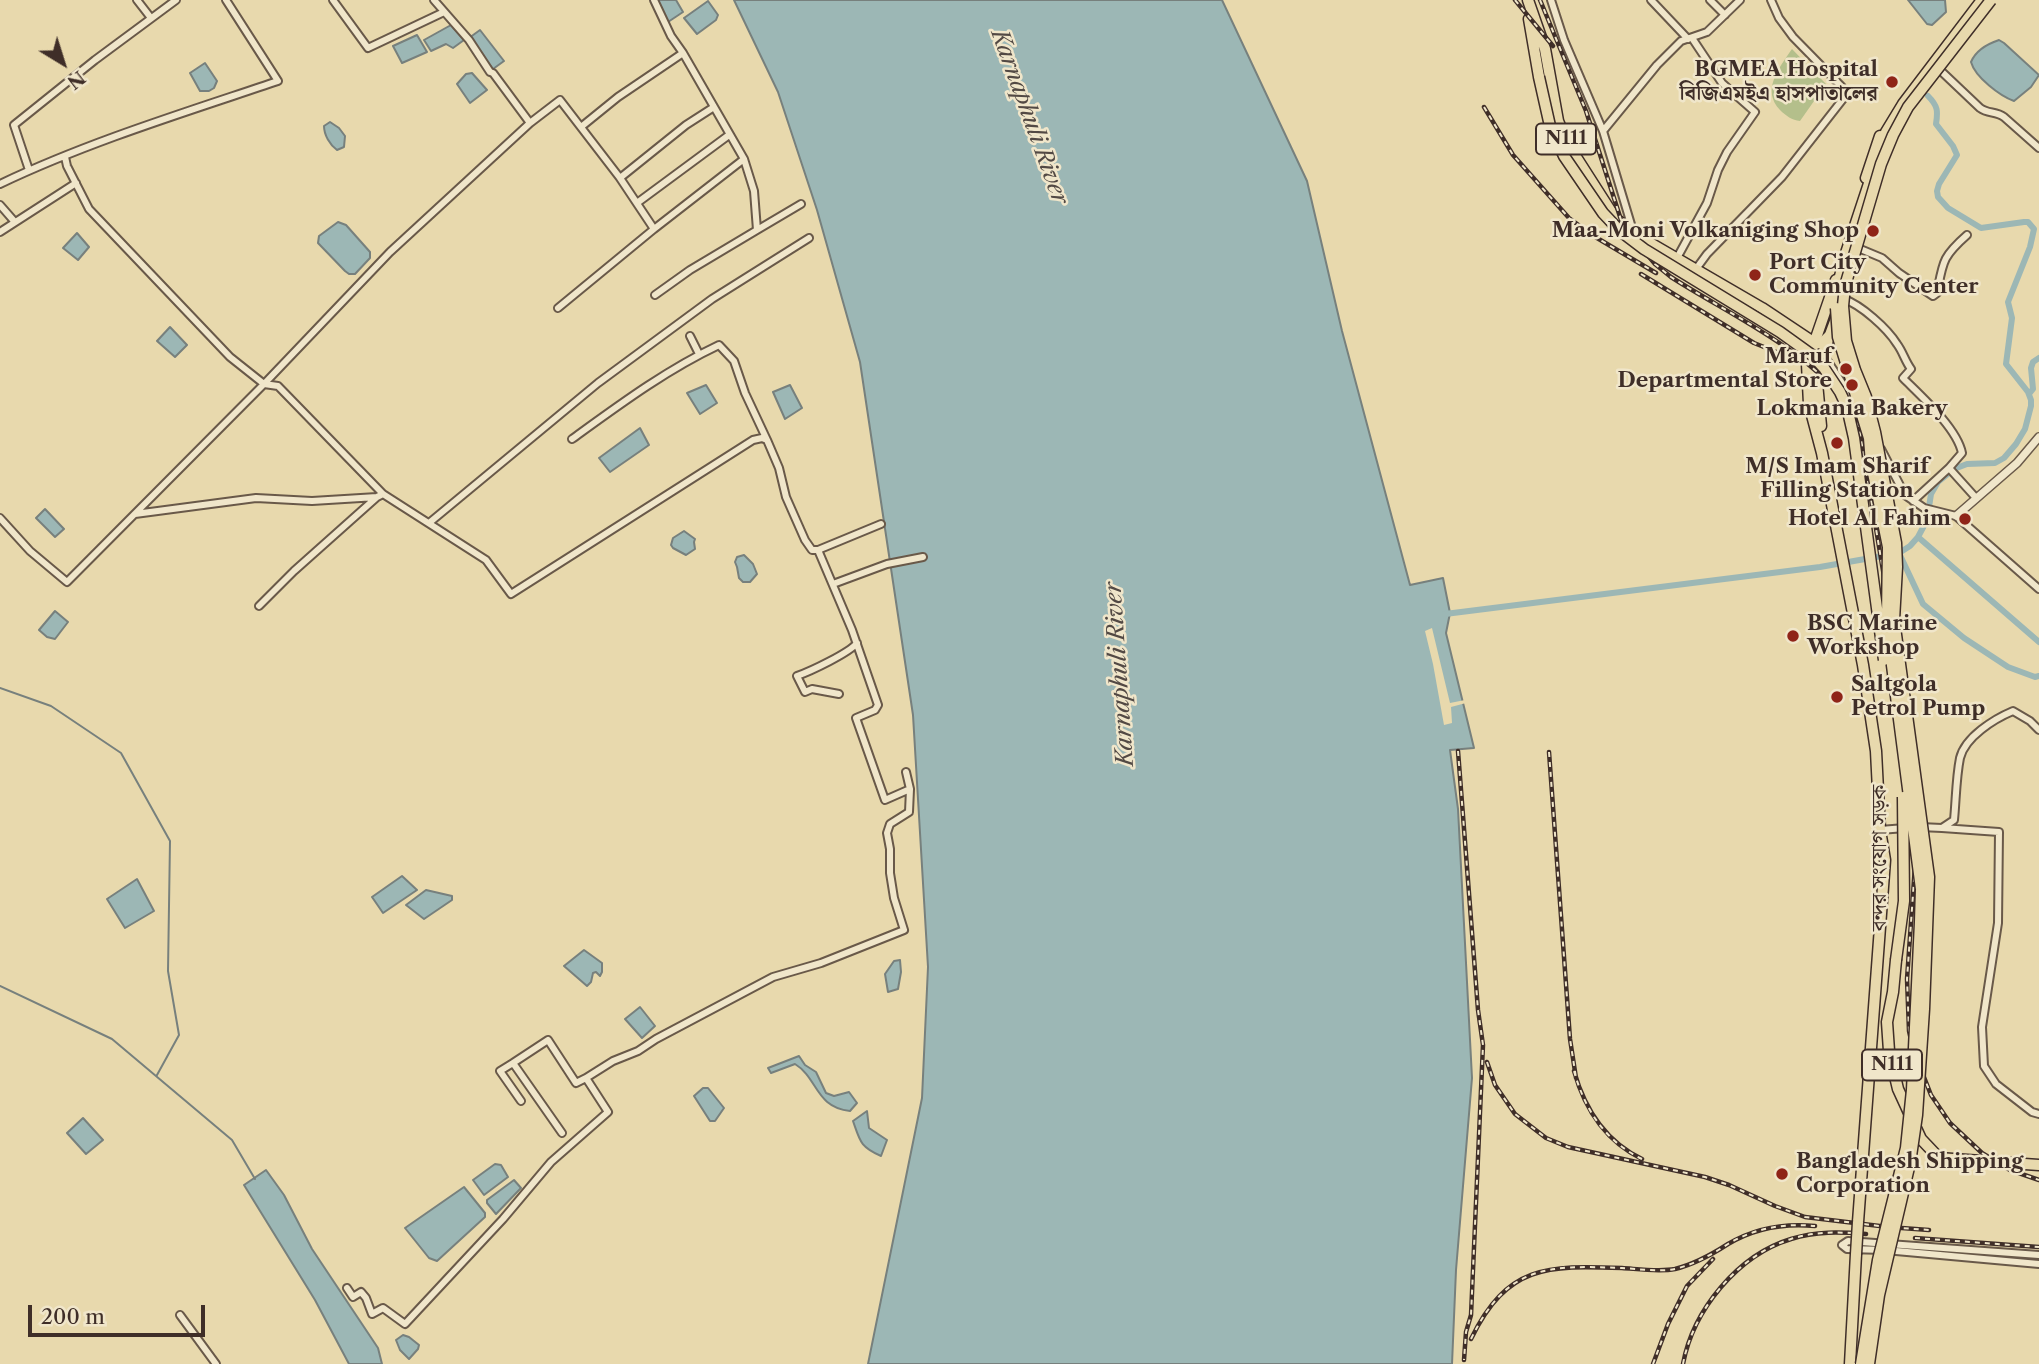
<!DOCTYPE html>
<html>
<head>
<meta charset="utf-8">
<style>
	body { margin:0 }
	#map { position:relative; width:2039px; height:1364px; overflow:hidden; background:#e8d9ad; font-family:"Libre Caslon Text",serif }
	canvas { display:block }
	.north { position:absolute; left:28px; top:28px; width:70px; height:70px; -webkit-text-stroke:5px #f0e6ca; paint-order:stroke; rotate:142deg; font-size:19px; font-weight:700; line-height:28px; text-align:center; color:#3f2e28 }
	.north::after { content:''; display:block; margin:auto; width:24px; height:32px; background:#3f2e28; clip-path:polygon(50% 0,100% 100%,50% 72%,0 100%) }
	.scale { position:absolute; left:28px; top:1305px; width:177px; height:32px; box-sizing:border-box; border:4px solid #3f2e28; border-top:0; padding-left:9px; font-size:21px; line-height:24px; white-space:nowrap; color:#3f2e28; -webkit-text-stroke:5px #f0e6ca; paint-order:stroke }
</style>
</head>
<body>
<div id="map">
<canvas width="2039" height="1364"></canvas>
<div class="north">N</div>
<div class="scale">200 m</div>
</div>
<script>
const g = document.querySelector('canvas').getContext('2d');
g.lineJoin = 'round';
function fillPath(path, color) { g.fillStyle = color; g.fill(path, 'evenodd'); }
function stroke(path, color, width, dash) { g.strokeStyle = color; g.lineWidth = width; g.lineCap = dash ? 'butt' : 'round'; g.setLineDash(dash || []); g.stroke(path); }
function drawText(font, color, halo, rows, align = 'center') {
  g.font = font + ' "Libre Caslon Text","Noto Serif Bengali",serif'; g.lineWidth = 5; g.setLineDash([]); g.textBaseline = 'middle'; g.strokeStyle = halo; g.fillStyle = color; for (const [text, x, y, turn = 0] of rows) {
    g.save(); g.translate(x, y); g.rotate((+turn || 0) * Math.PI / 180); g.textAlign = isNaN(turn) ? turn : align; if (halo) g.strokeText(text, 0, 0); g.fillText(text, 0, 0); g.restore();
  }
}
fillPath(new Path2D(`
	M1792,49L1826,84L1800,121C1792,120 1786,116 1780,110C1761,90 1779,68 1792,49Z`), '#b4bf8b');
const water = new Path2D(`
	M657,0H676L683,12L668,22Z
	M734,0H1222L1307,181L1342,331L1410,585L1443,578L1450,613L1446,633L1474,748L1450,750L1458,809L1472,1078L1456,1270L1452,1364H868L922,1098L928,967L913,715L860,362L817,210L778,92Z
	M1908,0H1945L1946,12L1932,25L1927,24Z
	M708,1L718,15L716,20L697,34L684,18Z
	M451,25L464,40L453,48L446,44L431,51L424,40Z
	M480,30L504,61L493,69L469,38Z
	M417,35L427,52L402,63L393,46Z
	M1999,40L2004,43L2039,75L2031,87L2014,101C2000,96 1975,77 1971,62C1976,50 1987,44 1999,40Z
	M205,63L217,81L214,88L209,91H200L190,73Z
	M472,73L487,90L470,103L457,84L466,74Z
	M330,122L339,128L345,136L344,147L337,150C330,145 324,135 324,126Z
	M338,222L346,225L370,252V258L355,274H349L345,271L318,243L319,236Z
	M77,233L89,247L78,260L63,248Z
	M170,327L187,345L175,357L157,341Z
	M706,385L717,403L700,414L687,393Z
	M790,385L802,408L785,419L773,392Z
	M640,428L649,445L610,472L599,458Z
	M45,509L64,529L55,537L36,518Z
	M684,531L695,539L694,542L695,549L686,555L673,548L671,545L673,538Z
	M744,555L753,564L757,574L750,582H743L739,578L737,567L735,562L737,557Z
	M55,611L68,622L55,639L47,637L39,630Z
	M402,876L417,890L383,913L372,897Z
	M137,879L154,911L125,928L107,899Z
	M426,890L452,896V900L424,919L406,905Z
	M584,950L602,963V972L600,976L596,972L593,973L591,982L587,986L564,966Z
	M900,960L901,972L898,989L888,992L885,974L894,961Z
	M640,1007L655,1026L642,1038L625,1019Z
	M799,1056L805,1065L816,1072L826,1093L834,1096L849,1092L857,1103L850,1111C815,1107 818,1078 795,1064L771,1073L768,1068Z
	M703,1088H708L724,1108L715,1121H710L694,1096Z
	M867,1111L869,1128L887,1140L881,1156C860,1147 860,1141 853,1121Z
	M83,1118L103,1140L86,1154L67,1133Z
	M495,1164L501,1165L508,1177L484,1195L473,1180Z
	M266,1170L284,1195L312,1249L378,1348L382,1364H349L315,1300L244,1185Z
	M514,1180L521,1188L496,1214L487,1203V1200Z
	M464,1187L485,1213V1217L437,1261L429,1258L405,1228Z
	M403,1335L409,1337L419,1345L418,1349L409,1359L400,1350L396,1340Z`);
fillPath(water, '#9cb7b5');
stroke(water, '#77807d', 2);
fillPath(new Path2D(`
	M1432,628L1450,703L1465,700L1466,703L1451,707L1452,723L1444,725L1433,664L1425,631Z`), '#e8d9ad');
stroke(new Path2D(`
	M0,688L51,706L121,753L170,841L168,971L179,1035L157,1075
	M0,986L112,1039L232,1140L255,1179`), '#77807d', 2);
stroke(new Path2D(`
	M2029,394L2033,389L2031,368L2033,362L2039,358
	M1918,537L2039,642
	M1899,553L1923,604L1964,638L2008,667L2035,677L2039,676
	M1445,614L1820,567L1899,553L1910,546L1918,537L1927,520L1931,494L1938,482L1954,469L1967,464L1995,463L2004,458L2016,444L2025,429L2031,406V400L2028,392L2006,364L2012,318L2008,302L2030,247L2034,229L2028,222H2024L1981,228L1948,208L1938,197L1937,191L1939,184L1957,155L1953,146L1936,124C1938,111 1938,106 1928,96`), '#9cb7b5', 6);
const minor = new Path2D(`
	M137,0L151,18
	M333,0L368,48L444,12
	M434,0L469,40L490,72L493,73L530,123
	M654,0L671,36L683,53L744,159L754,191L757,230L801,204
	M1551,0L1564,40L1603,131L1633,231
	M1651,0L1688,39
	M1710,0L1725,15
	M1941,71L1980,108C1988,114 1996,111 2004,117L2039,148
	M581,127L618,97L683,53
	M1603,131L1657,65L1681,41L1707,32L1740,0
	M65,157L67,166L89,209L230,357L264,384L278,386L383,494L486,560L511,594L753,440L762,438L767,440L745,393L734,361L719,345C666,370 619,405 572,439
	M29,170L14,125L95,60L176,0
	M620,178L686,125L714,107
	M0,184C88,142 186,112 278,81L226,0
	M637,203L729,135
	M0,205L14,221
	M0,232L76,183
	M1858,248L1882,258L1899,273L1933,296L1937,293C1943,262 1942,257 1967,235
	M1677,258L1707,203L1718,170L1727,152L1755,112L1722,83L1692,38
	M1696,269L1707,254L1782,177L1843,99L1842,87L1793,37L1779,18L1771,0
	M655,295L690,270L757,230
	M1844,299C1861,305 1887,328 1897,344C1903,352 1905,361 1911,369L1903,378C1921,396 1957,428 1962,453L1949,468L1913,501
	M558,308L654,229L744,159
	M690,336L699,354
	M1823,354L1855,403
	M767,440L779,468L786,497L805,540L812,550H818L881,524
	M1881,449L1905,495L1924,508L1956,516L2039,589
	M1949,468L1976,498
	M135,514L256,498L312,501L377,497L383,494
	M0,518L30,551L67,582L264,384L390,252L530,123L560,100L620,178L654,229
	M429,523L598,383L712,299L809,238
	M833,584L887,564L923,557
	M259,606L294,571L377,497
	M839,694L812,689L805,692L797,676C811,671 849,653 857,643
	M906,772L910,789
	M1920,827L1942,828L1954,820C1956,800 1956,778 1960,758C1965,737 1994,719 2013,711L2030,721L2039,730
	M1942,828L1999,832L1998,923L1982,1027L1984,1066L1996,1084L2032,1112L2039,1114
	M1880,830L1905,828
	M513,1063L500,1071L521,1101
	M562,1133L513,1063L548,1040L576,1083L586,1078
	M1842,1245L1847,1249L1885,1250L2039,1264
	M1842,1245L1848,1241L2039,1255
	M347,1288L353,1297L361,1292L366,1298L372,1314L383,1308L405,1324L503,1219L551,1162L608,1112L586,1078L613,1061L638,1051L656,1039L773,977L821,963L904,930L894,898L890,873V849L887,833L890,824L909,812L910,789L885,800L856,718L875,710L878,705L852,630L818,550
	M180,1315L216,1364`);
const tertiary = new Path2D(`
	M1956,516L2017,463L2039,437`);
const primary = new Path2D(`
	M1866,178L1880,136
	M1836,280L1807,364L1809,404L1822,453L1863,665L1876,751L1880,830L1885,860L1858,1222
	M1821,426L1816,372L1837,316
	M1850,1364L1856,1254`);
const trunk = new Path2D(`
	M1528,0L1545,49L1558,121L1567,143L1615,218L1633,233L1762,308L1813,342C1821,345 1823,342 1828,337
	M1529,19L1539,77
	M1836,308L1838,284L1846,253L1886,132L1903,104L1982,0
	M1896,960L1893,992L1887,1022L1889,1051L1898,1089L1921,1139L1939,1158L2039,1165`);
stroke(minor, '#695949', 10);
stroke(tertiary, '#695949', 10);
stroke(primary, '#3f2e28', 13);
stroke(trunk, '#3f2e28', 13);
stroke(minor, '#f0e6ca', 6);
stroke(tertiary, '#f0e6ca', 7);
stroke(primary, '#e8d9ad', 10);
stroke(trunk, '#e8d9ad', 10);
const rail = new Path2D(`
	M1515,0L1553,46
	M1540,0L1586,111L1622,223L1626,229L1655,264L1671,277C1730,315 1808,349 1850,408C1855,415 1857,425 1860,433L1916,768L1915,866L1907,979L1909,1031L1913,1049L1931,1095L1950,1123L1982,1153L2010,1170L2039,1180
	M1484,107L1513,155L1569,218L1592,235L1656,273
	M1641,274L1754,343L1784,355
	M1458,751L1478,1010L1483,1045L1471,1315L1466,1332L1464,1360
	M1549,752L1570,1039L1576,1078
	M1487,1062L1495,1085L1515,1114L1546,1138L1568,1147L1705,1177L1729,1185L1775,1206L1805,1217L1888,1227L1929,1230
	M1574,1071C1585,1110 1605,1141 1642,1159
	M1915,1238L2039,1247
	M1471,1339C1507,1265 1547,1265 1622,1268C1638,1269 1659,1272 1675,1269C1695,1264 1711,1255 1728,1244C1755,1228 1784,1223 1815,1226
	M1653,1364L1668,1324L1687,1286L1713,1259
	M1683,1364C1693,1310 1738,1255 1791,1239C1816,1231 1840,1232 1866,1234`);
stroke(rail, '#3f2e28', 4.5);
stroke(rail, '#f0e6ca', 2, [5]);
const primaryBridge = new Path2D(`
	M1856,1254L1858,1222`);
const trunkBridge = new Path2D(`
	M1539,77L1550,126L1564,156L1603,213L1619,230L1644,249L1780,332L1812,355L1824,368L1840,392L1847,407L1854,438L1884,660
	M1836,308L1838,337L1869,438L1871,463L1888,547L1887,618L1890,650L1921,889L1920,922L1912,1090L1906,1148L1878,1260L1861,1364
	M1896,960L1904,901L1903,797
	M1869,1364L1879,1295L1910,1163L1917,1115L1924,1009L1929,877L1894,620L1897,567L1896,543L1875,432L1866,397L1855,370L1846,341L1843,306L1845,286L1881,164L1893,135L1908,107L1991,0`);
stroke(primaryBridge, '#3f2e28', 13, []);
stroke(trunkBridge, '#3f2e28', 13, []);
stroke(primaryBridge, '#e8d9ad', 10);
stroke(trunkBridge, '#e8d9ad', 10);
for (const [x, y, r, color] of [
	[1892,82,7,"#8f2418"],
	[1873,231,7,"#8f2418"],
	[1755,275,7,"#8f2418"],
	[1846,369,7,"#8f2418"],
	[1852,385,7,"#8f2418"],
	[1837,443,7,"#8f2418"],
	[1965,519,7,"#8f2418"],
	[1793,636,7,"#8f2418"],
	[1837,697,7,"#8f2418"],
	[1782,1174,7,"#8f2418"]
]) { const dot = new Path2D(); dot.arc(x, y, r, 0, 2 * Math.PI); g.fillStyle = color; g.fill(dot); stroke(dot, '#f0e6ca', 2.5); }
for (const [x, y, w] of [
	[1566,139,60],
	[1892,1065,60]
]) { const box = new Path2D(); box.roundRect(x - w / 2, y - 15.5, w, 31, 5); g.fillStyle = '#f0e6ca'; g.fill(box); stroke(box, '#3f2e28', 2); }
drawText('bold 19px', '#3f2e28', null, [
	["N111",1566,139],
	["N111",1892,1065]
]);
drawText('bold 21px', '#3f2e28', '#f0e6ca', [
	["BGMEA Hospital",1878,70],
	["বিজিএমইএ হাসপাতালের",1878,94],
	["Maa-Moni Volkaniging Shop",1859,231],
	["Port City",1769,263,"left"],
	["Community Center",1769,287,"left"],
	["Maruf",1832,357],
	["Departmental Store",1832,381],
	["Lokmania Bakery",1852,409,"center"],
	["M/S Imam Sharif",1837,467,"center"],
	["Filling Station",1837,491,"center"],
	["Hotel Al Fahim",1951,519],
	["BSC Marine",1807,624,"left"],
	["Workshop",1807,648,"left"],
	["Saltgola",1851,685,"left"],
	["Petrol Pump",1851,709,"left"],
	["Bangladesh Shipping",1796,1162,"left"],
	["Corporation",1796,1186,"left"]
], 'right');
drawText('21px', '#3f2e28', '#f0e6ca', [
	["বন্দর সংযোগ সড়ক",1880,858,-90]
]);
drawText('italic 23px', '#524944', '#f0e6ca', [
	["Karnaphuli River",1029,117,70],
	["Karnaphuli River",1120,674,-94]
]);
</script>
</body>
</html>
